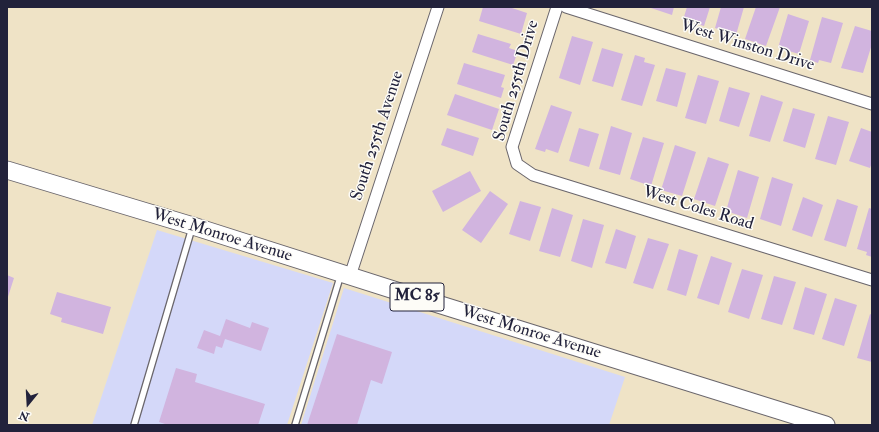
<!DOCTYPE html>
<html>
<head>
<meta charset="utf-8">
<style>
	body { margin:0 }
	#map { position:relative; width:879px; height:432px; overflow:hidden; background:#efe3c6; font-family:"IM FELL Double Pica",serif }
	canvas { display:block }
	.frame { position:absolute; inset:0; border:8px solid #22223b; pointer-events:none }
	.north { position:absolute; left:8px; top:384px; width:40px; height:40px; -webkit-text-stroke:3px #fdfcf7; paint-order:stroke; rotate:198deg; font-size:11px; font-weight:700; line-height:16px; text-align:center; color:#22223b }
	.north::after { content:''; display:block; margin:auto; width:14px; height:18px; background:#22223b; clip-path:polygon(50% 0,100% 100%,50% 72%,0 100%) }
</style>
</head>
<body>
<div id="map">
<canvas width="879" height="432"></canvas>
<div class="frame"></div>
<div class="north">N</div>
</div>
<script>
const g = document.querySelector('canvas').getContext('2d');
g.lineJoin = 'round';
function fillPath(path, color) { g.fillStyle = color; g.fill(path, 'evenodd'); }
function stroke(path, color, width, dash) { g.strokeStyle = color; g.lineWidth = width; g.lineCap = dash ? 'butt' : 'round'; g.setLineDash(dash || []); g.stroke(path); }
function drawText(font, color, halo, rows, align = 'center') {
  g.font = font + ' "IM FELL Double Pica",serif'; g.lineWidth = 3; g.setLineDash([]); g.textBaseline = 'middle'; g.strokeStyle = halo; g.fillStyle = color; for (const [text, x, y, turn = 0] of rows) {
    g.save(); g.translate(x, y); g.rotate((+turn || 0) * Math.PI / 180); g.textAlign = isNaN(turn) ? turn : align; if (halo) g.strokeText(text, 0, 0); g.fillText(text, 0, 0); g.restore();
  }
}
fillPath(new Path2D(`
	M157,230L333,283L287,425H92Z
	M344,288L625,377L609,425H301Z`), '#d4d8f9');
fillPath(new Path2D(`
	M483,7H509L527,13L521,34L479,21Z
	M648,7H674L672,15Z
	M687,7H710L704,26L683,20Z
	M721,7H744L736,35L715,28Z
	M756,7H780L766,46L745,39Z
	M788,14L809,21L799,54L778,48Z
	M822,17L843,23L831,63L819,60L818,63L810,60Z
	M855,26L872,31V44L863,73L841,68Z
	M478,34L511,44L509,48L518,51L513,65L472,52Z
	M572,36L593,42L580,85L559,78Z
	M602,48L623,54L613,87L592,81Z
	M635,55L645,58L644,62L655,65L642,106L621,100Z
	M464,63L505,75L501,87L504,88L501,98L457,84Z
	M666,68L686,73L677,107L656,101Z
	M698,75L719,81L706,124L685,118Z
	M729,87L750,93L739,127L719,121Z
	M455,94L499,109L492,130L447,115Z
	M761,95L783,102L770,142L749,136Z
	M551,105L572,112L558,153L546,149L545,152L535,149Z
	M793,108L815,114L805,148L783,141Z
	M828,116L849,122L836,165L815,159Z
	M611,126L632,133L620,175L599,169Z
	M447,128L479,138L473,156L441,145Z
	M579,128L599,134L589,167L569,161Z
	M861,128L872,132V162L870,168L849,161Z
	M643,137L664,143L651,186L630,179Z
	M675,145L696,152L682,196L661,190Z
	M708,157L729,164L715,206L694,199Z
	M738,170L759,177L747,218L726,211Z
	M470,171L481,191L443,212L432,191Z
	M772,177L793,184L781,226L760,219Z
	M490,191L508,204L481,243L462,230Z
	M803,197L823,205L812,237L792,230Z
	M837,199L858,206L846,247L824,240Z
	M520,201L541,207L530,241L509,234Z
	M552,208L573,215L560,257L539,251Z
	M869,208L872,209V257L866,255L867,252L857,249Z
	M583,219L604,225L592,268L571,261Z
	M616,229L636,236L626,269L605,263Z
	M648,238L669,244L653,289L633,283Z
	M679,249L698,255L686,296L667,290Z
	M711,256L732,263L719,305L697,298Z
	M742,269L763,275L749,319L728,312Z
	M7,275L14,278L7,300Z
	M774,276L796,282L782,325L761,319Z
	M805,287L827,294L814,335L793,329Z
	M57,292L111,307L103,334L61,322L62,318L50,314Z
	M835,298L857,305L844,346L822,339Z
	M870,314L872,315V362L857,358Z
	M226,319L250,328L252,322L269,328L261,351L225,339L222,348L216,346L214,354L197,348L204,330L220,336Z
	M337,334L392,352L382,384L371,380L357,425H307Z
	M176,368L197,374L195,382L265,404L258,425H168L159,422Z`), '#d1b4df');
const lane = new Path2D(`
	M134,425L192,228
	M295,425L341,274`);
const street = new Path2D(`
	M557,7L512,147L517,164L533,175L872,280
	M566,7L872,104
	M350,276L438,7`);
const primary = new Path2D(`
	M7,170L193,226L441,305L826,425`);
stroke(lane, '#6a666c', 8);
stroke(street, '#6a666c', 13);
stroke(primary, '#6a666c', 19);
stroke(lane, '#fff', 5.5);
stroke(street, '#fff', 11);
stroke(primary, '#fff', 17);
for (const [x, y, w] of [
	[417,297,54]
]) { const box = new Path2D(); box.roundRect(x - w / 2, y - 14, w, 28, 3); g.fillStyle = '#fdfcf7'; g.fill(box); stroke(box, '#22223b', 1); }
drawText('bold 16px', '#22223b', null, [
	["MC 85",417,297]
]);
drawText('17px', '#22223b', '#fdfcf7', [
	["West Winston Drive",747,46,17],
	["South 255th Drive",517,81,-74],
	["South 255th Avenue",378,136,-72],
	["West Coles Road",698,209,17],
	["West Monroe Avenue",222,236,17],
	["West Monroe Avenue",531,333,17]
]);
</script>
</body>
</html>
